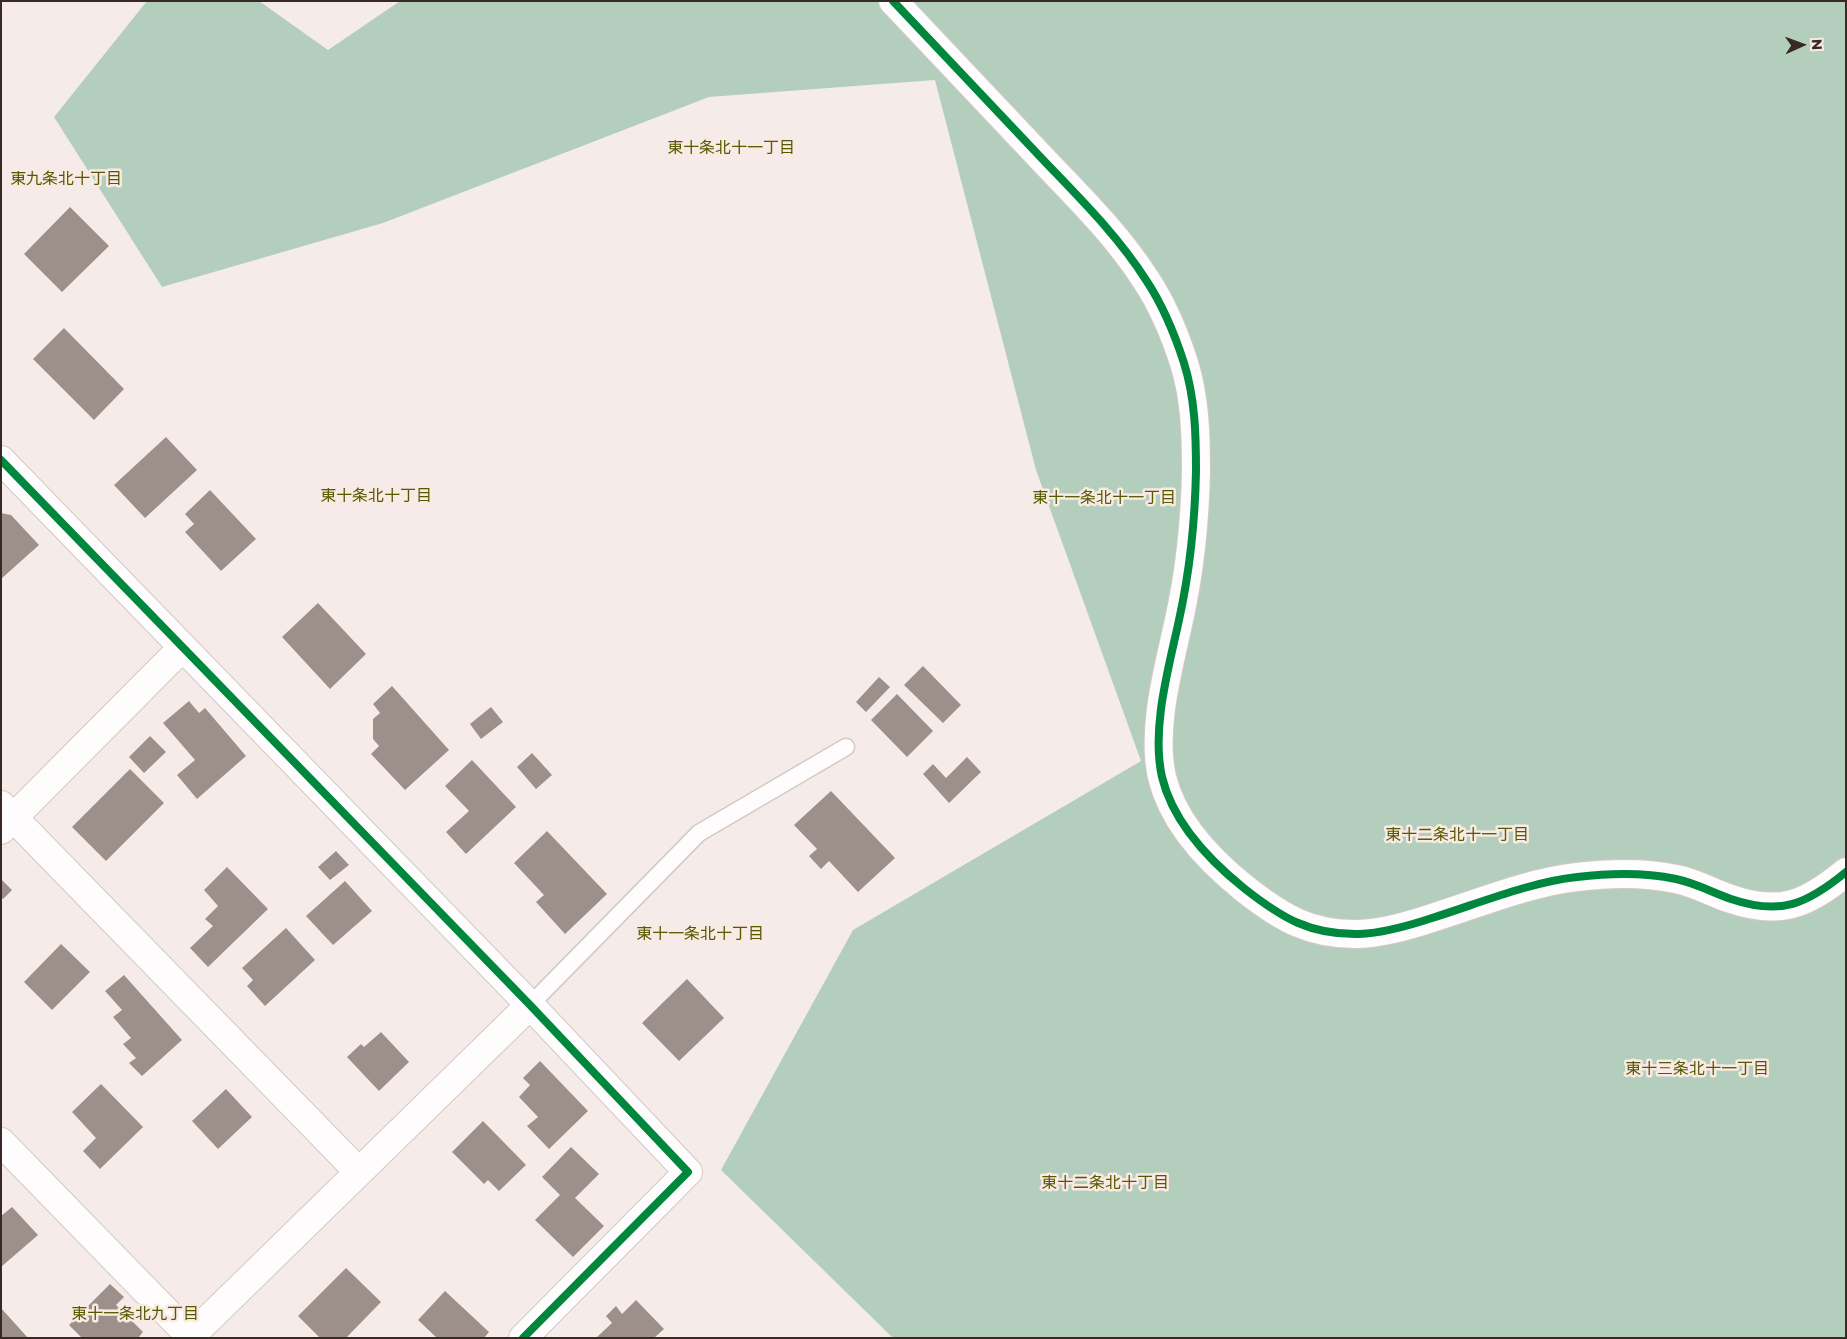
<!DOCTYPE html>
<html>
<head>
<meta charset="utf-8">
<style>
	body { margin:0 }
	#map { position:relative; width:1847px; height:1339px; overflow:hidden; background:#f5ece9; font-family:Montserrat,sans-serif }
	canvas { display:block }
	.frame { position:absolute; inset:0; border:2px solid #382924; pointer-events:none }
	.north { position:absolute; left:1777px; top:20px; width:50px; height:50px; -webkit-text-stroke:4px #faeae4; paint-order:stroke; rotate:88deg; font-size:14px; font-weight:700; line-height:20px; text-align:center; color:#382924 }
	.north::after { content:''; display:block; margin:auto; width:18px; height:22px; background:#382924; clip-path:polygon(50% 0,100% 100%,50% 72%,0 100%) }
</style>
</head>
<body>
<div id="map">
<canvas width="1847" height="1339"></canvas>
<div class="frame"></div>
<div class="north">N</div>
</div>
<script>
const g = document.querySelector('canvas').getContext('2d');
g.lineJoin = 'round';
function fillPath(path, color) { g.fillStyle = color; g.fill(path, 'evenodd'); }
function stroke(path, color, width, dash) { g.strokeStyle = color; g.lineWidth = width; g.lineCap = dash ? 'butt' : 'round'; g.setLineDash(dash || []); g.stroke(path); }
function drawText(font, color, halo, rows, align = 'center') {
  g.font = font + ' Montserrat,"Noto Sans JP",sans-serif'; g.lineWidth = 5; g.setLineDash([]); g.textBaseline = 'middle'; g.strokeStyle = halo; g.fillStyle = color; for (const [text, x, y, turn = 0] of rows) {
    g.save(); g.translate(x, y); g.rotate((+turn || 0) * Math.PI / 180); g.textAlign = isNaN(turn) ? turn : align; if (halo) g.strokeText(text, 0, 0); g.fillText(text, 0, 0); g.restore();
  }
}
fillPath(new Path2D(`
	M147,1H259L328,50L400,1H1846V1338H893L721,1170L853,930L1141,761L1036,470L935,80L709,97L383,223L162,287L54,117Z`), '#b4cebe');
fillPath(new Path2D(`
	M70,207L109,246L62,292L24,254Z
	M64,328L124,389L94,420L33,359Z
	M166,437L197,470L145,518L114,485Z
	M210,490L256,539L221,571L185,532L194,524L185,514Z
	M1,513L11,515L39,545L1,579Z
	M318,603L366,654L330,689L282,637Z
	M923,666L961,705L943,723L904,685Z
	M879,677L890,687L866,712L856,702Z
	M392,686L449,750L405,790L371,754L379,746L373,739V719L380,713L373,704Z
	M897,694L933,731L907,757L871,720Z
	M189,701L199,713L205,708L246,756L197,799L177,775L195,760L163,723Z
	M491,707L503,722L481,739L470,724Z
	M150,736L166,752L144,773L129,757Z
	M532,753L552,775L536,789L517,767Z
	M967,757L981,772L949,803L923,774L933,764L946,778Z
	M472,760L516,807L466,854L446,832L469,811L445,786Z
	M130,769L164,803L106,861L72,827Z
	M831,791L895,858L858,892L829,861L821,869L809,856L817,849L794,825Z
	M547,831L607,894L565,934L536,902L544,895L514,863Z
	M336,851L349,865L330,880L318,867Z
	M227,867L268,909L208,967L190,948L213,926L205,919L218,906L204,890Z
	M1,879L12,890L3,899L1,897Z
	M345,881L372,911L333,945L306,916Z
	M286,928L315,960L265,1006L247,986L253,980L242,968Z
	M61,944L90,972L52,1010L24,982Z
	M124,975L182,1040L142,1076L129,1063L136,1058L123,1044L131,1038L113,1017L122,1010L105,991Z
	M687,979L724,1018L679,1061L642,1023Z
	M381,1032L409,1062L379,1091L347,1057L361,1044L364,1047Z
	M540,1061L588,1111L549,1149L527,1126L538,1117L519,1097L530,1085L523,1078Z
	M101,1084L143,1127L100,1169L83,1151L96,1138L72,1112Z
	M226,1089L252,1117L218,1149L192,1121Z
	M483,1121L526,1165L499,1191L488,1180L484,1184L452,1152Z
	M571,1147L599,1174L575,1198L604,1226L573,1257L535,1220L560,1195L542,1177Z
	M12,1207L38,1235L1,1267V1216Z
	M346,1268L381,1302L346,1338H320L298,1316Z
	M110,1284L124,1297L116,1305L143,1332L138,1338H82L69,1325Z
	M445,1291L489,1332L484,1338H437L418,1320Z
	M636,1300L664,1329L654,1338H596L612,1323L606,1316L616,1306L622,1314Z
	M1,1308L28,1338H1Z`), '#9d908b');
const service = new Path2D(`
	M530,1005L699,833L846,747`);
const minor = new Path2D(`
	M893,1C939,50 985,99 1031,147C1071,190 1114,230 1146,280C1162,304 1175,335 1184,363C1195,398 1196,434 1196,471C1195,522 1190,570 1179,620C1169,667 1151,728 1162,777C1173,823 1210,861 1245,889C1282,918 1310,935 1359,934C1384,933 1408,926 1432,918C1477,904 1530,882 1577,877C1610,873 1643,872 1676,879C1696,883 1713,893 1731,899C1781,916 1807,904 1846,872
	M1,460L530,1005L688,1172L523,1338
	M1,805L359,1172
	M1,830L182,648
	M1,1142L192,1338
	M189,1338L530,1005`);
stroke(service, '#d4c9c4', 19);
stroke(minor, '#d4c9c4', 30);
stroke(service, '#fefcfc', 16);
stroke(minor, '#fefcfc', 28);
stroke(new Path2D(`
	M893,1C939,50 985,99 1031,147C1071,190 1114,230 1146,280C1162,304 1175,335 1184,363C1195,398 1196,434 1196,471C1195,522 1190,570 1179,620C1169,667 1151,728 1162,777C1173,823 1210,861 1245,889C1282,918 1310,935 1359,934C1384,933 1408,926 1432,918C1477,904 1530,882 1577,877C1610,873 1643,872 1676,879C1696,883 1713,893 1731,899C1781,916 1807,904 1846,872
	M1,460L530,1005L688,1172L523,1338`), '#00873e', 8);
drawText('16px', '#545a02', '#faeae4', [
	["東十条北十一丁目",731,148],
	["東九条北十丁目",66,179],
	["東十条北十丁目",376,496],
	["東十一条北十一丁目",1104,498],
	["東十二条北十一丁目",1457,835],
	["東十一条北十丁目",700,934],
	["東十三条北十一丁目",1697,1069],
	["東十二条北十丁目",1105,1183],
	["東十一条北九丁目",135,1314]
]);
</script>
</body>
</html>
